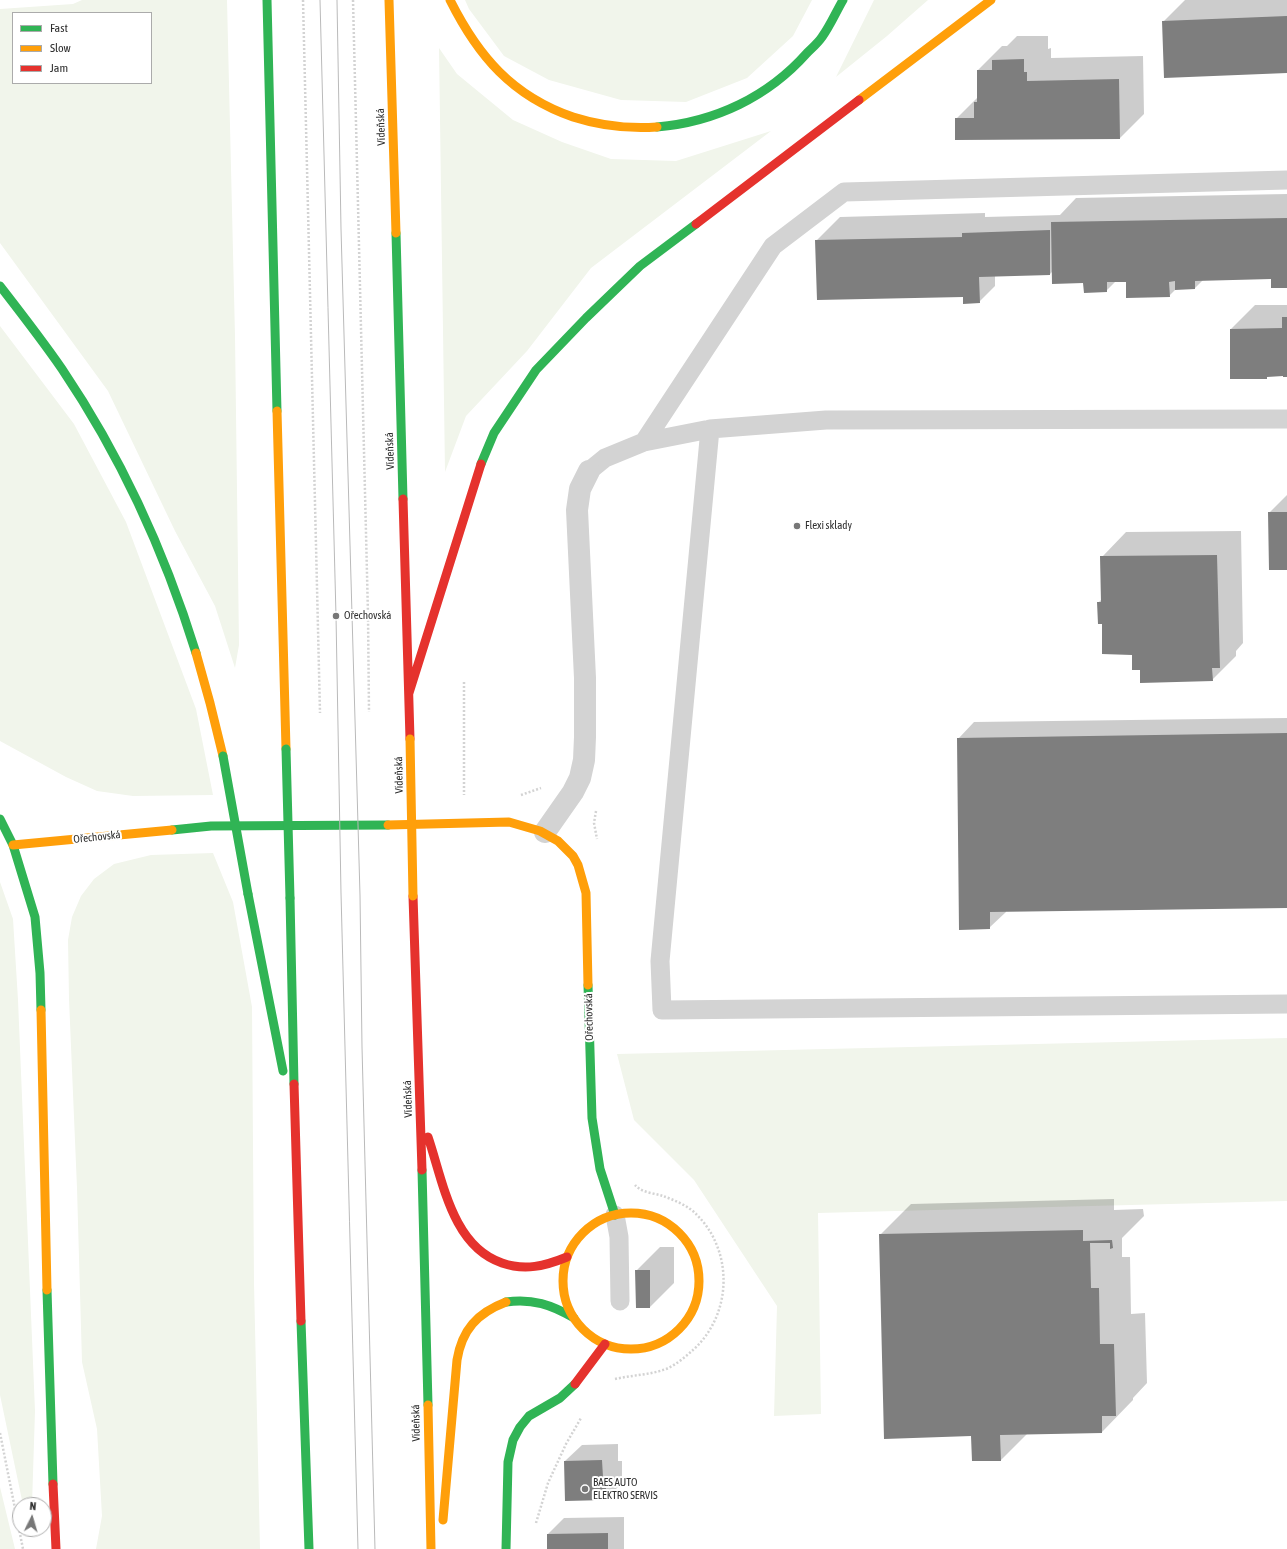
<!DOCTYPE html>
<html>
<head>
<meta charset="utf-8">
<style>
	body { margin:0 }
	#map { position:relative; width:1287px; height:1549px; overflow:hidden; background:#fff; font-family:"Asap Condensed",sans-serif }
	canvas { display:block }
	.legend { position:absolute; left:12px; top:12px; width:140px; height:72px; box-sizing:border-box; background:#fff; border:1px solid #ababab; margin:0; padding:5px 7px; list-style:none; font-size:12px; color:#2e2e2e }
	.legend li { display:flex; align-items:center; gap:8px; height:20px }
	.legend b { width:20px; border:1px solid #ababab }
	.north { position:absolute; left:12px; top:1497px; width:40px; height:40px; box-sizing:border-box; background:#fff; border:1px solid #ababab; border-radius:50%; rotate:5deg; font-size:11px; font-weight:700; line-height:16px; text-align:center; color:#2e2e2e }
	.north::after { content:''; display:block; margin:auto; width:14px; height:18px; background:#777; clip-path:polygon(50% 0,100% 100%,50% 72%,0 100%) }
</style>
</head>
<body>
<div id="map">
<canvas width="1287" height="1549"></canvas>
<ul class="legend">
<li><b style="height:5px;background:#30b455"></b>Fast</li>
<li><b style="height:5px;background:#ff9f0a"></b>Slow</li>
<li><b style="height:5px;background:#e5322d"></b>Jam</li>
</ul>
<div class="north">N</div>
</div>
<script>
const g = document.querySelector('canvas').getContext('2d');
g.lineJoin = 'round';
function fillPath(path, color) { g.fillStyle = color; g.fill(path, 'evenodd'); }
function stroke(path, color, width, dash) { g.strokeStyle = color; g.lineWidth = width; g.lineCap = dash ? 'butt' : 'round'; g.setLineDash(dash || []); g.stroke(path); }
function drawText(font, color, halo, rows, align = 'center') {
  g.font = font + ' "Asap Condensed",sans-serif'; g.lineWidth = 4; g.setLineDash([]); g.textBaseline = 'middle'; g.strokeStyle = halo; g.fillStyle = color; for (const [text, x, y, turn = 0] of rows) {
    g.save(); g.translate(x, y); g.rotate((+turn || 0) * Math.PI / 180); g.textAlign = isNaN(turn) ? turn : align; if (halo) g.strokeText(text, 0, 0); g.fillText(text, 0, 0); g.restore();
  }
}
fillPath(new Path2D(`
	M82,0H227L235,336L239,645L235,668L215,606L175,531L108,391L0,243V9L73,4ZM13,13H151V83H13Z
	M465,0H812L793,36L747,78L686,102L621,100L549,80L504,56L469,9Z
	M874,0H928L887,36L836,77Z
	M439,48L457,74L513,120L562,142L611,159L676,161L771,131L591,268L527,351L466,416L445,472Z
	M0,326L74,424L126,522L196,709L213,795L133,796L97,791L66,777L0,741Z
	M213,853L233,902L252,1007L254,1283L260,1549H96L102,1516L97,1429L82,1362L77,1188L69,999L68,940L72,917L81,896L94,879L114,864L151,855Z
	M0,882L13,919L18,1000L35,1411L32,1505H23L0,1395Z
	M1287,1038V1201L818,1213L821,1414L774,1416L777,1306L694,1180L634,1120L617,1054Z
	M0,1487L15,1549H0Z`), '#f1f5eb');
fillPath(new Path2D(`
	M1185,0H1287V72L1163,22Z
	M1017,36H1048V49L1051,48V58L1143,56L1144,114L1120,138L956,119L978,97V70L1002,46H1007Z
	M1287,194V287L1272,278L1204,279L1195,288H1177L1169,296L1126,281H1116L1106,291L1052,272L1050,274L995,276V286L979,302L816,241L840,217L985,213V217L1060,215L1076,198Z
	M1255,305H1287V376L1284,375H1269L1266,378L1231,329Z
	M1287,495V569L1269,513Z
	M1241,531L1243,643L1236,651V656L1212,680L1140,669L1133,654L1103,623L1098,603L1102,599V557L1126,532Z
	M1287,718V907L1006,911V912L989,928L958,739L974,722Z
	M1114,1199V1210L1143,1209L1144,1216L1122,1238V1257H1130L1131,1314L1145,1313L1147,1383L1133,1398V1400L1102,1432L1027,1434L1001,1460H973L972,1435L880,1235L911,1204Z
	M660,1247H674V1283L650,1307L636,1271Z
	M618,1444V1461H622V1483L606,1499L565,1461L582,1445Z
	M624,1517V1549H548V1534L564,1518Z`), '#0003');
fillPath(new Path2D(`
	M1287,16V73L1164,78L1162,21Z
	M1024,59V72H1027V81L1119,79L1120,139L955,140V118H974V102H977V70H992V60Z
	M1287,218V288H1271V279L1195,281V289L1175,290V281L1169,282L1170,297L1126,298V282H1107V292L1084,293L1083,283L1052,284L1051,222Z
	M1050,230V275L979,277L980,303L963,304V297L817,300L815,240L962,237V233Z
	M1282,317H1287V377H1283V376L1267,377V379H1230V329L1282,328Z
	M1268,512H1287V570H1269Z
	M1217,555L1220,668H1212L1213,681L1140,683V670H1132V655L1102,654V624H1098L1097,602H1101L1100,556Z
	M1287,733V908L990,912V929L959,930L957,738Z
	M1083,1230V1241L1112,1240L1113,1248L1110,1249V1243H1090L1091,1288H1099L1100,1344H1114L1116,1416H1102V1433L1000,1435L1001,1461H972L971,1436L884,1439L879,1234Z
	M635,1270H650V1308H636Z
	M602,1460L603,1477H606V1500L565,1501L564,1461Z
	M608,1533V1549H547V1534Z`), '#7e7e7e');
stroke(new Path2D(`
	M303,0L320,713
	M353,0L368,615L369,712
	M464,682V795
	M521,795L541,788
	M596,811L594,823L597,839
	M615,1379C632,1375 650,1375 666,1369C676,1365 685,1357 693,1350C732,1315 734,1252 697,1215C689,1206 674,1200 663,1196C654,1193 642,1193 635,1185
	M0,1433L23,1549
	M536,1523L548,1483L566,1444L581,1418`), '#d3d3d3', 2.5, [2, 2]);
stroke(new Path2D(`
	M710,429L660,961L662,1010L1287,1004
	M644,442L773,246L844,192L1287,180
	M589,471L605,458L644,442L710,429L826,420L1287,419
	M615,1215L619,1237L620,1301`), '#d3d3d3', 19);
stroke(new Path2D(`
	M545,832L573,792L580,778L584,760L585,737V678L577,510L580,489L589,471`), '#d3d3d3', 22);
stroke(new Path2D(`
	M267,0L277,411
	M657,127C715,122 768,97 807,53C812,48 818,43 822,37C830,26 836,12 843,0
	M396,233L403,499
	M0,286C21,313 42,340 62,369C120,455 165,553 196,653
	M481,464L494,433L536,370L586,318L640,266L696,224
	M0,819L13,845L35,917L40,973L41,1010
	M172,830L211,826L388,825
	M248,894L283,1071
	M290,898L294,1084
	M588,985L592,1118L600,1169L615,1215
	M422,1170L428,1405
	M47,1290L53,1484
	M506,1302C532,1298 552,1305 574,1318
	M301,1321L309,1549
	M506,1549L508,1462L513,1440L520,1427L529,1416L560,1398L575,1384`), '#30b455', 9);
stroke(new Path2D(`
	M389,0L396,233
	M450,0C478,56 512,96 573,117C601,126 628,129 657,127
	M859,100L991,0
	M277,411L286,749
	M196,653L210,703L223,756
	M388,825L509,822L540,831L558,841L573,856L578,865L586,893L588,985
	M13,845L172,830
	M41,1010L47,1290
	M563 1281a68 68 0 1 1 136 0a68 68 0 1 1-136 0Z
	M428,1405L431,1549
	M443,1520L457,1360C462,1330 477,1313 506,1302`), '#ff9f0a', 9);
stroke(new Path2D(`
	M696,224L859,100
	M403,499L410,739
	M409,693L481,464
	M413,896L422,1170
	M294,1084L301,1321
	M428,1137C443,1181 452,1246 502,1263C525,1271 545,1266 567,1257
	M575,1384L605,1344
	M53,1484L56,1549`), '#e5322d', 9);
stroke(new Path2D(`
	M320,0L336,616L341,893L358,1549
	M337,0L341,229L360,895L362,1047L375,1549`), '#bababa', 1);
stroke(new Path2D(`
	M286,749L290,898
	M223,756L248,894`), '#30b455', 9);
stroke(new Path2D(`
	M410,739L413,896`), '#ff9f0a', 9);
for (const [x, y, r, color] of [
	[797,526,4,"#777"],
	[336,616,4,"#777"],
	[585,1489,4,"#777"]
]) { const dot = new Path2D(); dot.arc(x, y, r, 0, 2 * Math.PI); g.fillStyle = color; g.fill(dot); stroke(dot, '#fff', 1.5); }
drawText('11px', '#2e2e2e', '#fff', [
	["Vídeňská",381,127,-92],
	["Vídeňská",390,451,-92],
	["Vídeňská",399,775,-91],
	["Ořechovská",97,837,-6],
	["Ořechovská",589,1017,-91],
	["Vídeňská",408,1099,-92],
	["Vídeňská",416,1423,-91]
]);
drawText('11px', '#2e2e2e', '#fff', [
	["Flexi sklady",805,526],
	["Ořechovská",344,616],
	["BAES AUTO",593,1483],
	["ELEKTRO SERVIS",593,1496]
], 'left');
</script>
</body>
</html>
